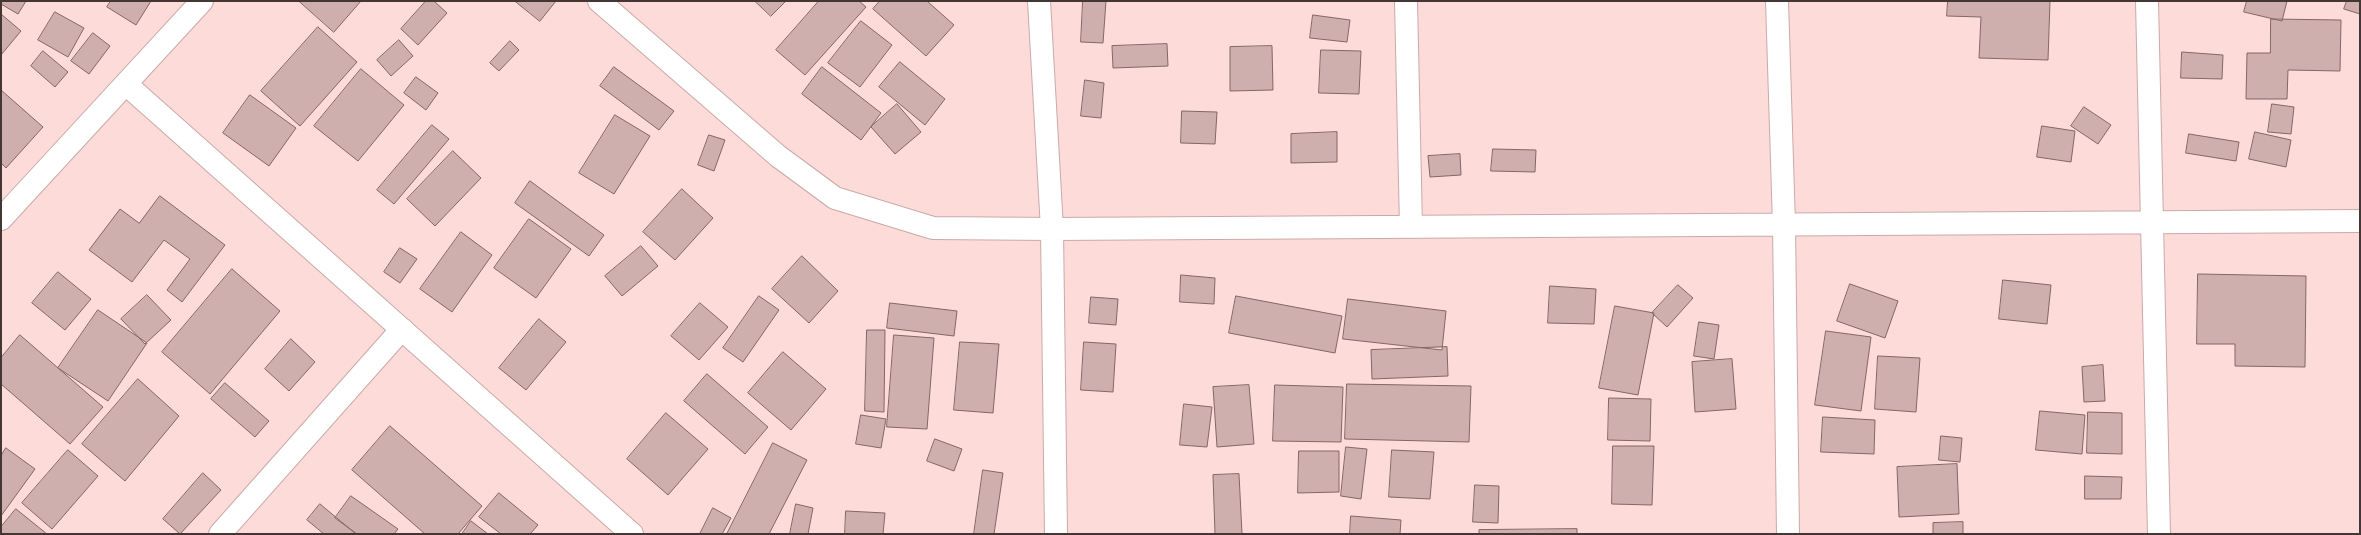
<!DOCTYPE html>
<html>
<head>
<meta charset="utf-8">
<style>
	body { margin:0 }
	#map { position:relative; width:2361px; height:535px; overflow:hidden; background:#fcdbd8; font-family:Bitter,serif }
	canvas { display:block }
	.frame { position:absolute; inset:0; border:2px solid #433635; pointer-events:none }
</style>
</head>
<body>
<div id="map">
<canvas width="2361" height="535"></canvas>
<div class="frame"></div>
</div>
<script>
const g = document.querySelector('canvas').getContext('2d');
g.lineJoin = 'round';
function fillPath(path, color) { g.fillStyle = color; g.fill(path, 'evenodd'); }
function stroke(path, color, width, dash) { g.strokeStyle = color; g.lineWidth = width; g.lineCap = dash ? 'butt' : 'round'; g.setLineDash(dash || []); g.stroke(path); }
const building = new Path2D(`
	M1,1H26L18,14L1,4Z
	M111,1H151L136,25L107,7Z
	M299,1H361L334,32Z
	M426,1H434L447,13L418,45L401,29Z
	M515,1H556L540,21Z
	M755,1H786L771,16Z
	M819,1H859L866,7L805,75L776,50Z
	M880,1H927L954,25L926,56L873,9Z
	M1083,1H1106L1103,43L1081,42Z
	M1948,1H2050L2048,60L1979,58L1981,17L1947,16Z
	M2247,1H2287L2282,21L2244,12Z
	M2347,1H2360V14L2344,9Z
	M55,12L84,28L68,57L38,40Z
	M1,14L21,31L1,55Z
	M1313,15L1350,20L1347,42L1310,38Z
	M2271,19L2341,20L2340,71L2288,70L2287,99H2246L2247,53H2270Z
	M861,21L892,45L860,87L828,63Z
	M318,27L357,62L300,126L261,91Z
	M93,33L110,46L89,74L71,61Z
	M399,40L413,56L391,76L377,60Z
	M510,41L519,50L499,71L490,63Z
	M1167,44L1168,66L1113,68L1112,46Z
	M1272,46L1273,90L1230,91V47Z
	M1321,50L1361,51L1359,94L1319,93Z
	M43,51L68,72L55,87L31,66Z
	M2182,52L2223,55L2222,79L2181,78Z
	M900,62L945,99L925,125L879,87Z
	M614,67L674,111L659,130L600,86Z
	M822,67L881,113L861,140L802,94Z
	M361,69L404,105L358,161L314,126Z
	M416,77L438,93L426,110L404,93Z
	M1085,80L1104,83L1101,118L1081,116Z
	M1,90L43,127L6,168L1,163Z
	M250,95L296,128L269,166L223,133Z
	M897,104L921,132L895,154L871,127Z
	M2272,104L2294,107L2291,134L2268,132Z
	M2084,107L2111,125L2098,144L2071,126Z
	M1182,111L1217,112L1215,144L1181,143Z
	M615,115L650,136L614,194L579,173Z
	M432,125L449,139L394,204L377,190Z
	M2042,126L2075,131L2071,162L2037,157Z
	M1337,132V162L1291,163V134Z
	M2255,132L2291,140L2286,167L2249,159Z
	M2189,134L2239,142L2236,161L2186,153Z
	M709,135L725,140L714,171L698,165Z
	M1493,149L1536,150L1535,172L1491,171Z
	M453,151L481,178L435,226L407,199Z
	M1460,154L1461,175L1430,177L1428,156Z
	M530,181L604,235L589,256L515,203Z
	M682,189L713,218L675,260L643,232Z
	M160,196L225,245L182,302L167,290L190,259L164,240L132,282L89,250L120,209L139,223Z
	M529,219L571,249L536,298L494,268Z
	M461,232L492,255L452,312L420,289Z
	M641,246L658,266L622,296L605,276Z
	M400,248L417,259L400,283L384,272Z
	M802,256L838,291L809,323L772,289Z
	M232,269L280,311L210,394L162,352Z
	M58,272L91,299L65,330L32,303Z
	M2198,274L2306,276L2305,367L2235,366V344H2197Z
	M1181,275L1215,278L1214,304L1180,302Z
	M2003,280L2051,285L2047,324L1999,319Z
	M1850,284L1898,301L1885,338L1837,321Z
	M1678,285L1693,298L1667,327L1652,313Z
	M1550,286L1596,289L1594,324L1548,323Z
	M147,295L171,320L145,344L121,319Z
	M759,296L779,310L743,362L723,348Z
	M1236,296L1342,316L1335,353L1229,333Z
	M1091,297L1118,299L1116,325L1089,323Z
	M1348,299L1446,311L1442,350L1343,339Z
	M700,303L728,327L699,360L671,336Z
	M890,303L957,311L954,336L887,328Z
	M1615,306L1654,313L1638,395L1599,388Z
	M98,310L147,343L108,401L58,368Z
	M539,319L566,342L526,390L499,368Z
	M1699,322L1719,325L1714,359L1694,356Z
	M867,330H885L884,412L865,411Z
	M1826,331L1871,337L1861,411L1815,405Z
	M20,335L103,407L70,444L1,384V358Z
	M894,335L934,338L927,429L887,427Z
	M291,339L315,362L289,391L265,369Z
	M960,342L999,344L993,413L954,410Z
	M1084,342L1116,344L1113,392L1081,390Z
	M1447,347L1448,376L1372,379L1371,350Z
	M783,352L826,389L791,430L748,393Z
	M1878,356L1920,358L1916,412L1875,409Z
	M1732,359L1736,409L1695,412L1692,362Z
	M2103,365L2105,401L2084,402L2082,367Z
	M707,374L768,427L745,454L684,401Z
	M138,379L179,416L125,481L82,444Z
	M225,383L269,421L255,437L211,399Z
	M1347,384L1471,386L1469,442L1345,439Z
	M1249,385L1254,444L1217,447L1213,387Z
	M1275,385L1343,387L1341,442L1273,441Z
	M1609,398L1651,399L1650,441L1608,440Z
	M1184,404L1212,407L1207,447L1180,445Z
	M2040,411L2085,415L2082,454L2036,450Z
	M2088,412L2122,413V454L2087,453Z
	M666,413L708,449L668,495L627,459Z
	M861,415L886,419L881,448L856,444Z
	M1823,417L1875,420L1874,454L1821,452Z
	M390,426L482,506L458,534H425L352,470Z
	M1941,436L1962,438L1960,462L1939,460Z
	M935,439L962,449L954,471L927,461Z
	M773,443L807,460L769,534H727Z
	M1613,446H1654L1652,505L1612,504Z
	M1346,447L1367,449L1361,499L1341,496Z
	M6,448L35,469L1,516V456Z
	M68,450L98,476L52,529L22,503Z
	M1392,450L1434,452L1430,499L1389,497Z
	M1299,451H1339V492L1298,493Z
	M1957,464L1959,514L1899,517L1897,467Z
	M983,470L1003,473L994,534H974Z
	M203,473L221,490L180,534L163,519Z
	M1239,474L1242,534H1215L1213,475Z
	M2085,476L2122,477L2121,499H2085Z
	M1475,485L1499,486L1498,523L1473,522Z
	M499,493L538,525L530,534H501L479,517Z
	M351,496L398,529L394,534H357L335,518Z
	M320,504L356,534H324L307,520Z
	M796,504L813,508L808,534H790Z
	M713,508L731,518L722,534H700Z
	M16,509L47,534H1V527Z
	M846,511L885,513L883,534H845Z
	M1351,516L1401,520L1400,534H1350Z
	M471,521L488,534H462Z
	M1963,522V534H1933V523Z
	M1577,529V534H1479V530Z`);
fillPath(building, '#cfafad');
stroke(building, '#836765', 1);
const minor = new Path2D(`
	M599,1L778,156L835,198L933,228L1052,229L2360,221
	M1039,1L1052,229L1056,534
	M1406,1L1411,227
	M1777,1L1784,225L1788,534
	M2147,1L2159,534
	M127,85L632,534
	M1,219L202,1
	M220,534L402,329`);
stroke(minor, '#caaaa8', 24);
stroke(minor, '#fff', 22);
</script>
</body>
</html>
